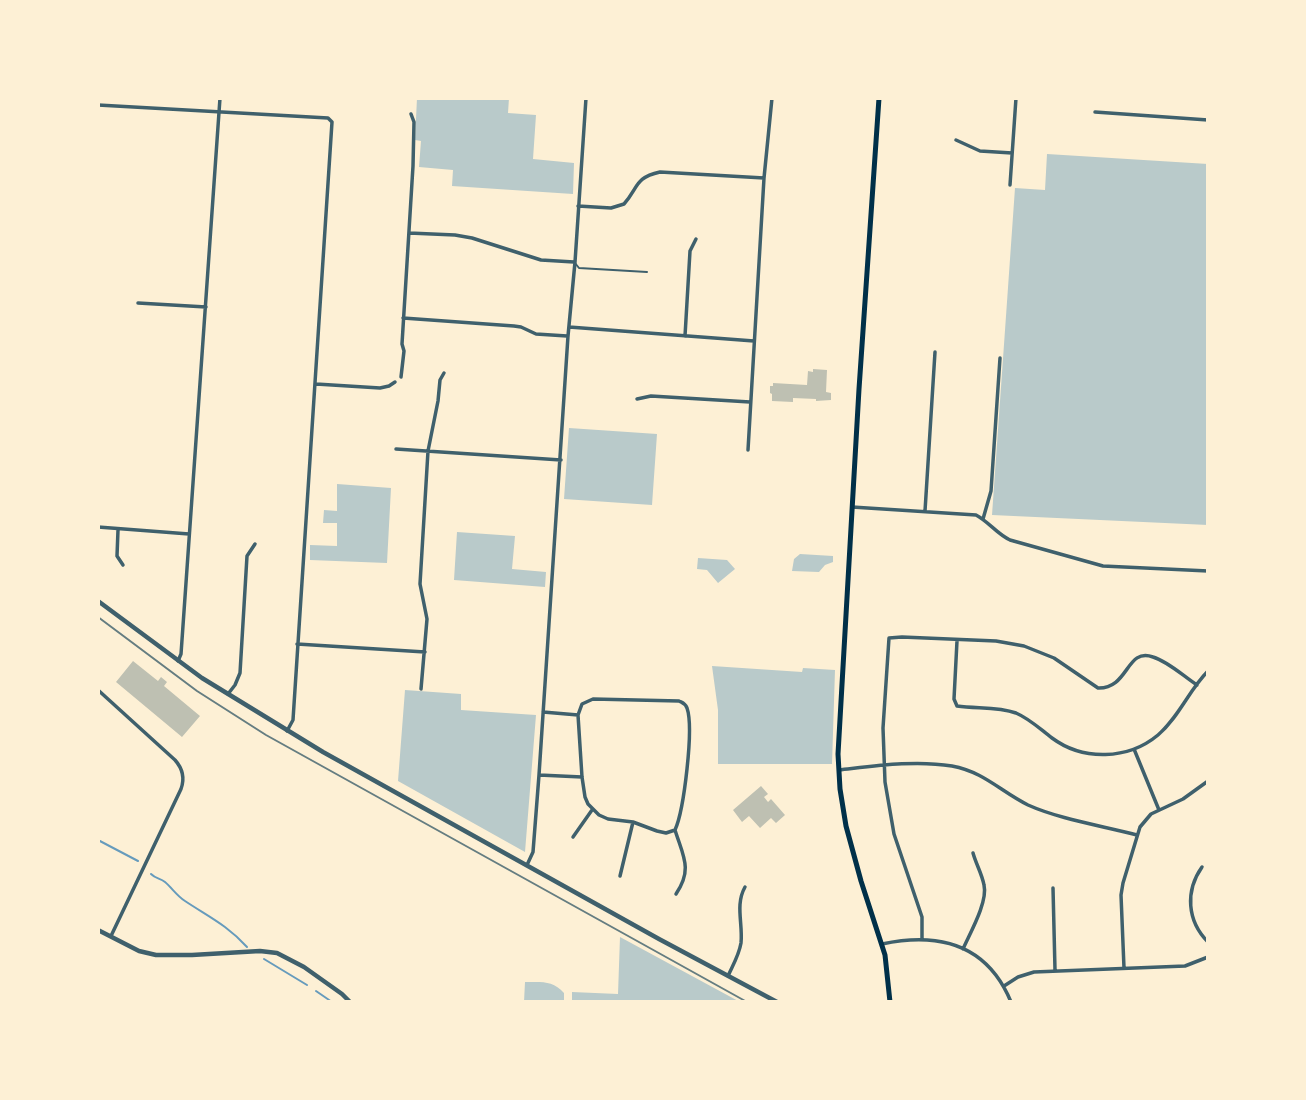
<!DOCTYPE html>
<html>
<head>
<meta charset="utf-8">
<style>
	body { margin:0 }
	#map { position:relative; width:1306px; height:1100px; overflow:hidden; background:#fdf0d5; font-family:"Asap Condensed",sans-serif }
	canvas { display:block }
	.frame { position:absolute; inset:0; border:100px solid #fdf0d5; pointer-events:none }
</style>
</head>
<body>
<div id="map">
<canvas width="1306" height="1100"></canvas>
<div class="frame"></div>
</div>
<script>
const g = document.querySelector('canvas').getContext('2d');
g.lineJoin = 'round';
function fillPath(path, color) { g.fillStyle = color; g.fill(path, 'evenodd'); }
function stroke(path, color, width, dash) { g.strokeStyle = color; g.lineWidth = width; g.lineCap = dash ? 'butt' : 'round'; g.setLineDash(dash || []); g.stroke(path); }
fillPath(new Path2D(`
	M417,98H509L508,113L536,115L533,159L574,163L573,194L452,186L453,170L419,167L421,141L415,140Z
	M1047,154L1208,164V525L992,515L1015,188L1045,190Z
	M569,428L657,434L652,505L564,499Z
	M337,484L391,488L387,563L310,560V545L337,546V523H323L324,510L337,511Z
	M457,532L515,536L512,569L546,572L545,587L454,580Z
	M800,554L833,556V562L825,565L819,572L792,571L794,559Z
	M698,558L727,560L735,569L718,583L707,570L697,569Z
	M712,666L802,672L803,668L835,670L832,764H718V710Z
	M405,690L461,694V710L536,715L525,852L398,781Z
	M620,937L740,1002H572V992L618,994Z
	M525,982C541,982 553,980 564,993V1002H524Z`), '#b9caca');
stroke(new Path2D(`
	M98,840L138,861
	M151,874C156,879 160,878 165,882C172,888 177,896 185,901C209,917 227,925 247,947
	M264,959L307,985
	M316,991L332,1002`), '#669bbc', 2);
fillPath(new Path2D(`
	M813,369L827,370L826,392L831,393V400L816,401V399L793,398V402L772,401V394L770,393V386H773V383L807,385L808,371L813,372Z
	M133,661L158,681L161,677L167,682L164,686L200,716L182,737L116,682Z
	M761,786L768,794L764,797L768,802L771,799L785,815L776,823L771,818L760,828L749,816L742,822L733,810Z`), '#bec0b2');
stroke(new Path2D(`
	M575,263L579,268L647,272`), '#3f606c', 2);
stroke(new Path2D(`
	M98,105L328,118L332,122L293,720L287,731
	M1095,112L1208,120
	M956,140L980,151L1012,153
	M1010,185L1016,98
	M578,206L611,208L624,204C639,187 634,178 660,172L764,178
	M409,233L455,235L472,238L541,260L574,262
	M138,303L206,307
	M403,318L514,326L521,327L536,334L567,336
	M569,327L754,341
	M685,336L690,251L696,239
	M401,377L404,351L402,344L413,166L414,122L411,114
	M316,384L380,388L389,386L395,382
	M637,399L651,396L750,402
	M396,449L561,460
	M748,450L764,178L772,98
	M852,507L976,515C989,522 997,534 1010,540L1103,566L1208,571
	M925,511L935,352
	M983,519L991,491L1000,358
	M98,527L189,534
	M118,530L117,556L123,565
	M957,641L954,699L957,706C977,709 997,706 1016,713C1030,719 1040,729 1052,738C1083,761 1128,760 1158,735C1179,717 1189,690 1208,671
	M297,644L425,652
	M178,661L181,654L220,98
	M421,689L427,619L420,584L428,451L438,401L440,380L444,373
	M98,690L175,760C183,769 185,778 181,789L111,936
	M228,694L235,685L240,673L247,556L255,544
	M593,699L679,701C683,703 685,703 687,708C694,728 684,810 675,830L666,833L657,831L633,822L608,819L599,815L588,804L585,797L582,777L578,715L582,704Z
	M543,712L578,715
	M1134,749L1159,810
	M839,770C875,766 915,760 952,766C984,772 1000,791 1028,805C1059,819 1103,826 1137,835
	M539,775L582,777
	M675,830C683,856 693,869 676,894
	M573,837L592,810
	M527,865L533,852L539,775L568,336L575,262L586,98
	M1202,867C1185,891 1187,921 1208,942
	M620,876L633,822
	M1053,888L1055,970
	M922,939V917L894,834L885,782L883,728L889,638L902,637L996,641L1024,646L1054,658L1098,688C1129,689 1126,647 1153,657C1169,662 1183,676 1197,685
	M882,944C939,932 987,944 1011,1002
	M963,949C970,933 988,902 984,885C982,874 976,864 973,853
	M1124,968L1121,895L1123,883L1140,827L1151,814L1183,799L1208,781
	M728,976C733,965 739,955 741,943C743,923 735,905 745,887
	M1004,986L1018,977L1034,972L1185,966L1208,957`), '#3f606c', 3.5);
stroke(new Path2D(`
	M98,601L202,678L323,752L659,939L777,1002
	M98,930L139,951L156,955H192L260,951L277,953L304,967L342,994L350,1002`), '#3f606c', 4.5);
stroke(new Path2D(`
	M879,98L859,389L838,754L840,789L846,826L861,881L885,955L890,1002`), '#003049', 5);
stroke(new Path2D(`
	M98,617L197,691L266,735L747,1002`), '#657d81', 2);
</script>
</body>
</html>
